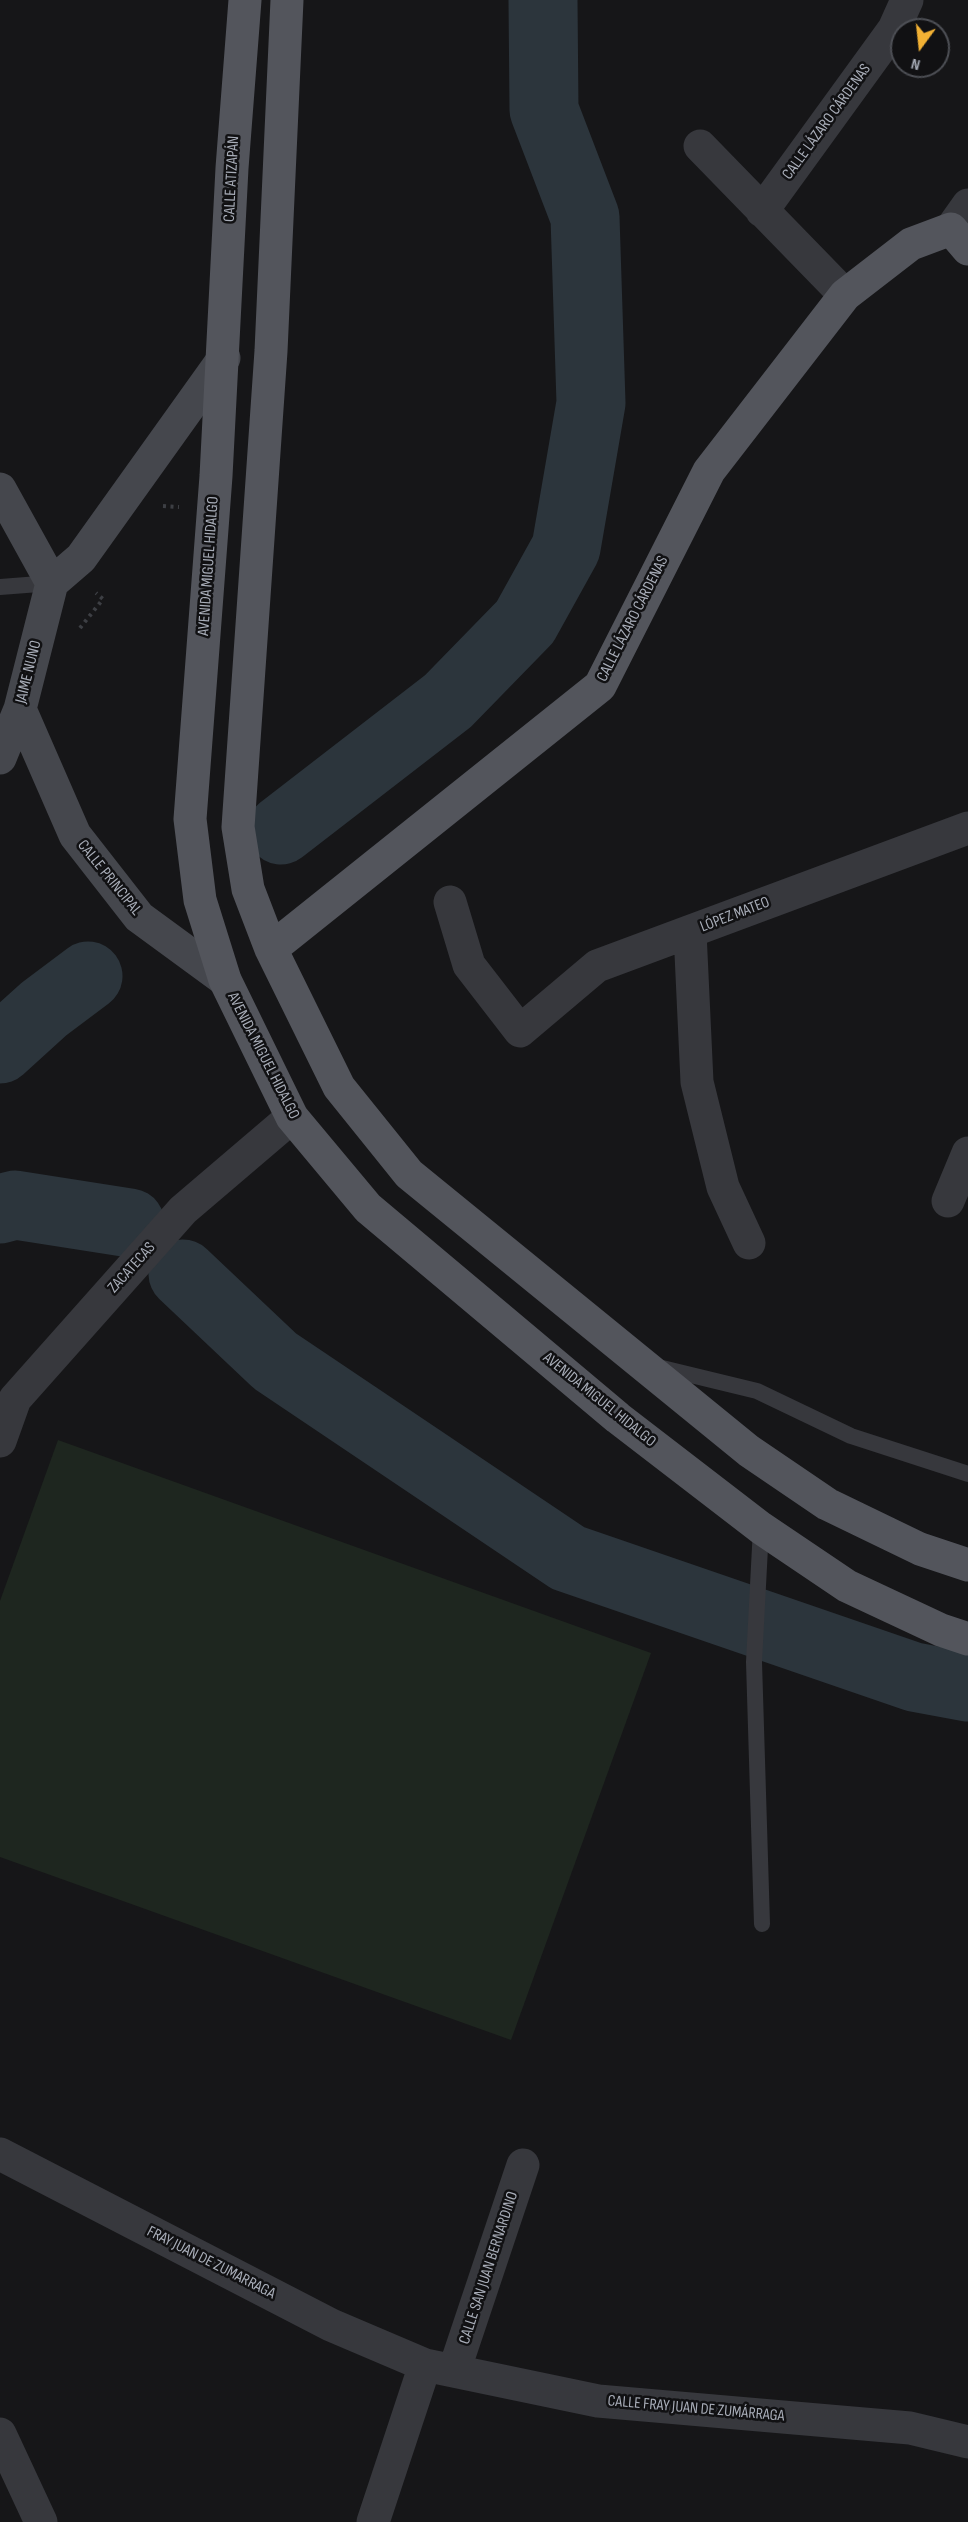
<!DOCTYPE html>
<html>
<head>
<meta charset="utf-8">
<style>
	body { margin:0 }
	#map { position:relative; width:968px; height:2522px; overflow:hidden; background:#161618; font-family:"Sofia Sans Condensed",sans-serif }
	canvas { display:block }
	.north { position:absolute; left:890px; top:18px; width:60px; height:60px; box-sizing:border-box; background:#111113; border:2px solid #4d4f55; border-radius:50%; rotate:195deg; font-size:16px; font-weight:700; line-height:24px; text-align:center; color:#a8adb8 }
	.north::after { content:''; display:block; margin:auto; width:21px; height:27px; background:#f2b134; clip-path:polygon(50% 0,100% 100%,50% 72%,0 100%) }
</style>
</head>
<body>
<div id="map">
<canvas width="968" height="2522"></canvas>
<div class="north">N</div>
</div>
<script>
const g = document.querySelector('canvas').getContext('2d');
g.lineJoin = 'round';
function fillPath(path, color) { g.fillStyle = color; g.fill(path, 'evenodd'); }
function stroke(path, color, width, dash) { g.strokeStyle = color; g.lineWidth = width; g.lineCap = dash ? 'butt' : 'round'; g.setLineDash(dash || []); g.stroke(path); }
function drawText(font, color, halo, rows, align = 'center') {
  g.font = font + ' "Sofia Sans Condensed",sans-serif'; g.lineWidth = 5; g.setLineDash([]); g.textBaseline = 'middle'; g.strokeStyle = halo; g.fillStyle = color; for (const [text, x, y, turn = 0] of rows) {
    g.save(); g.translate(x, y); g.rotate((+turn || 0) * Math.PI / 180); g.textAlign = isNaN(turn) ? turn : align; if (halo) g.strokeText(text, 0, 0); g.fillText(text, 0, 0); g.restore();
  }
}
fillPath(new Path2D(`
	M58,1440L651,1653L511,2040L0,1857V1601Z`), '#1e261f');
stroke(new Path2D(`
	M281,830L448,701L525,622L566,548L591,403L585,217L544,110L543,0
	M0,1049L44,1009L88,976
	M0,1209L15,1205L130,1223
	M183,1274L275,1361L568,1558L914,1677L968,1687`), '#2c353c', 69);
stroke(new Path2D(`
	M163,506L179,507
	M80,628L103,599L96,593`), '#3d3f44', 4, [3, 4.5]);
stroke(new Path2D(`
	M0,587L52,583
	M658,1367L757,1391L851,1436L968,1474
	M761,1528L754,1662L762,1924`), '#37383d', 16);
stroke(new Path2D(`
	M700,146L845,295
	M762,211L894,29L907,0
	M951,229L968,205
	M450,902L469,965L520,1031L597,966L968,828
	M690,932L697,1082L723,1187L749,1243
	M948,1201L968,1153
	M0,1441L15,1399L183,1210L292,1117
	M0,2154L331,2325L425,2365L598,2401L910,2428L968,2442
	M454,2371L523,2165
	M0,2434L41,2522
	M373,2522L425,2365`), '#37383d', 33);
stroke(new Path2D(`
	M0,489L52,583
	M52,583L81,558L224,358
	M20,709L75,835L139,917L225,980
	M0,758L20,709L52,583`), '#45474d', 33);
stroke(new Path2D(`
	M245,0L232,168L216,476L190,819L200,900L225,980L292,1117L368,1208L618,1418L761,1528L847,1586L941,1630L968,1639
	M287,0L271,351L238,827L248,889L271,949L339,1087L409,1174L749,1451L827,1504L920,1549L968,1565
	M271,949L600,686L709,471L845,295L911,244L951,229L968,249`), '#53555c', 33);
drawText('16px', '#a8adb8', '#111113', [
	["CALLE LÁZARO CÁRDENAS",827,122,-54],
	["CALLE ATIZAPÁN",232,179,-87],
	["AVENIDA MIGUEL HIDALGO",209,566,-86],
	["CALLE LÁZARO CÁRDENAS",633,619,-63],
	["JAIME NUNO",29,672,-76],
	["CALLE PRINCIPAL",109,878,51],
	["LÓPEZ MATEO",735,915,-21],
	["AVENIDA MIGUEL HIDALGO",263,1056,63],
	["ZACATECAS",132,1268,-48],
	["AVENIDA MIGUEL HIDALGO",599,1400,39],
	["FRAY JUAN DE ZUMARRAGA",211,2263,27],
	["CALLE SAN JUAN BERNARDINO",489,2268,-72],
	["CALLE FRAY JUAN DE ZUMÁRRAGA",696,2409,5]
]);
</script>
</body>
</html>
